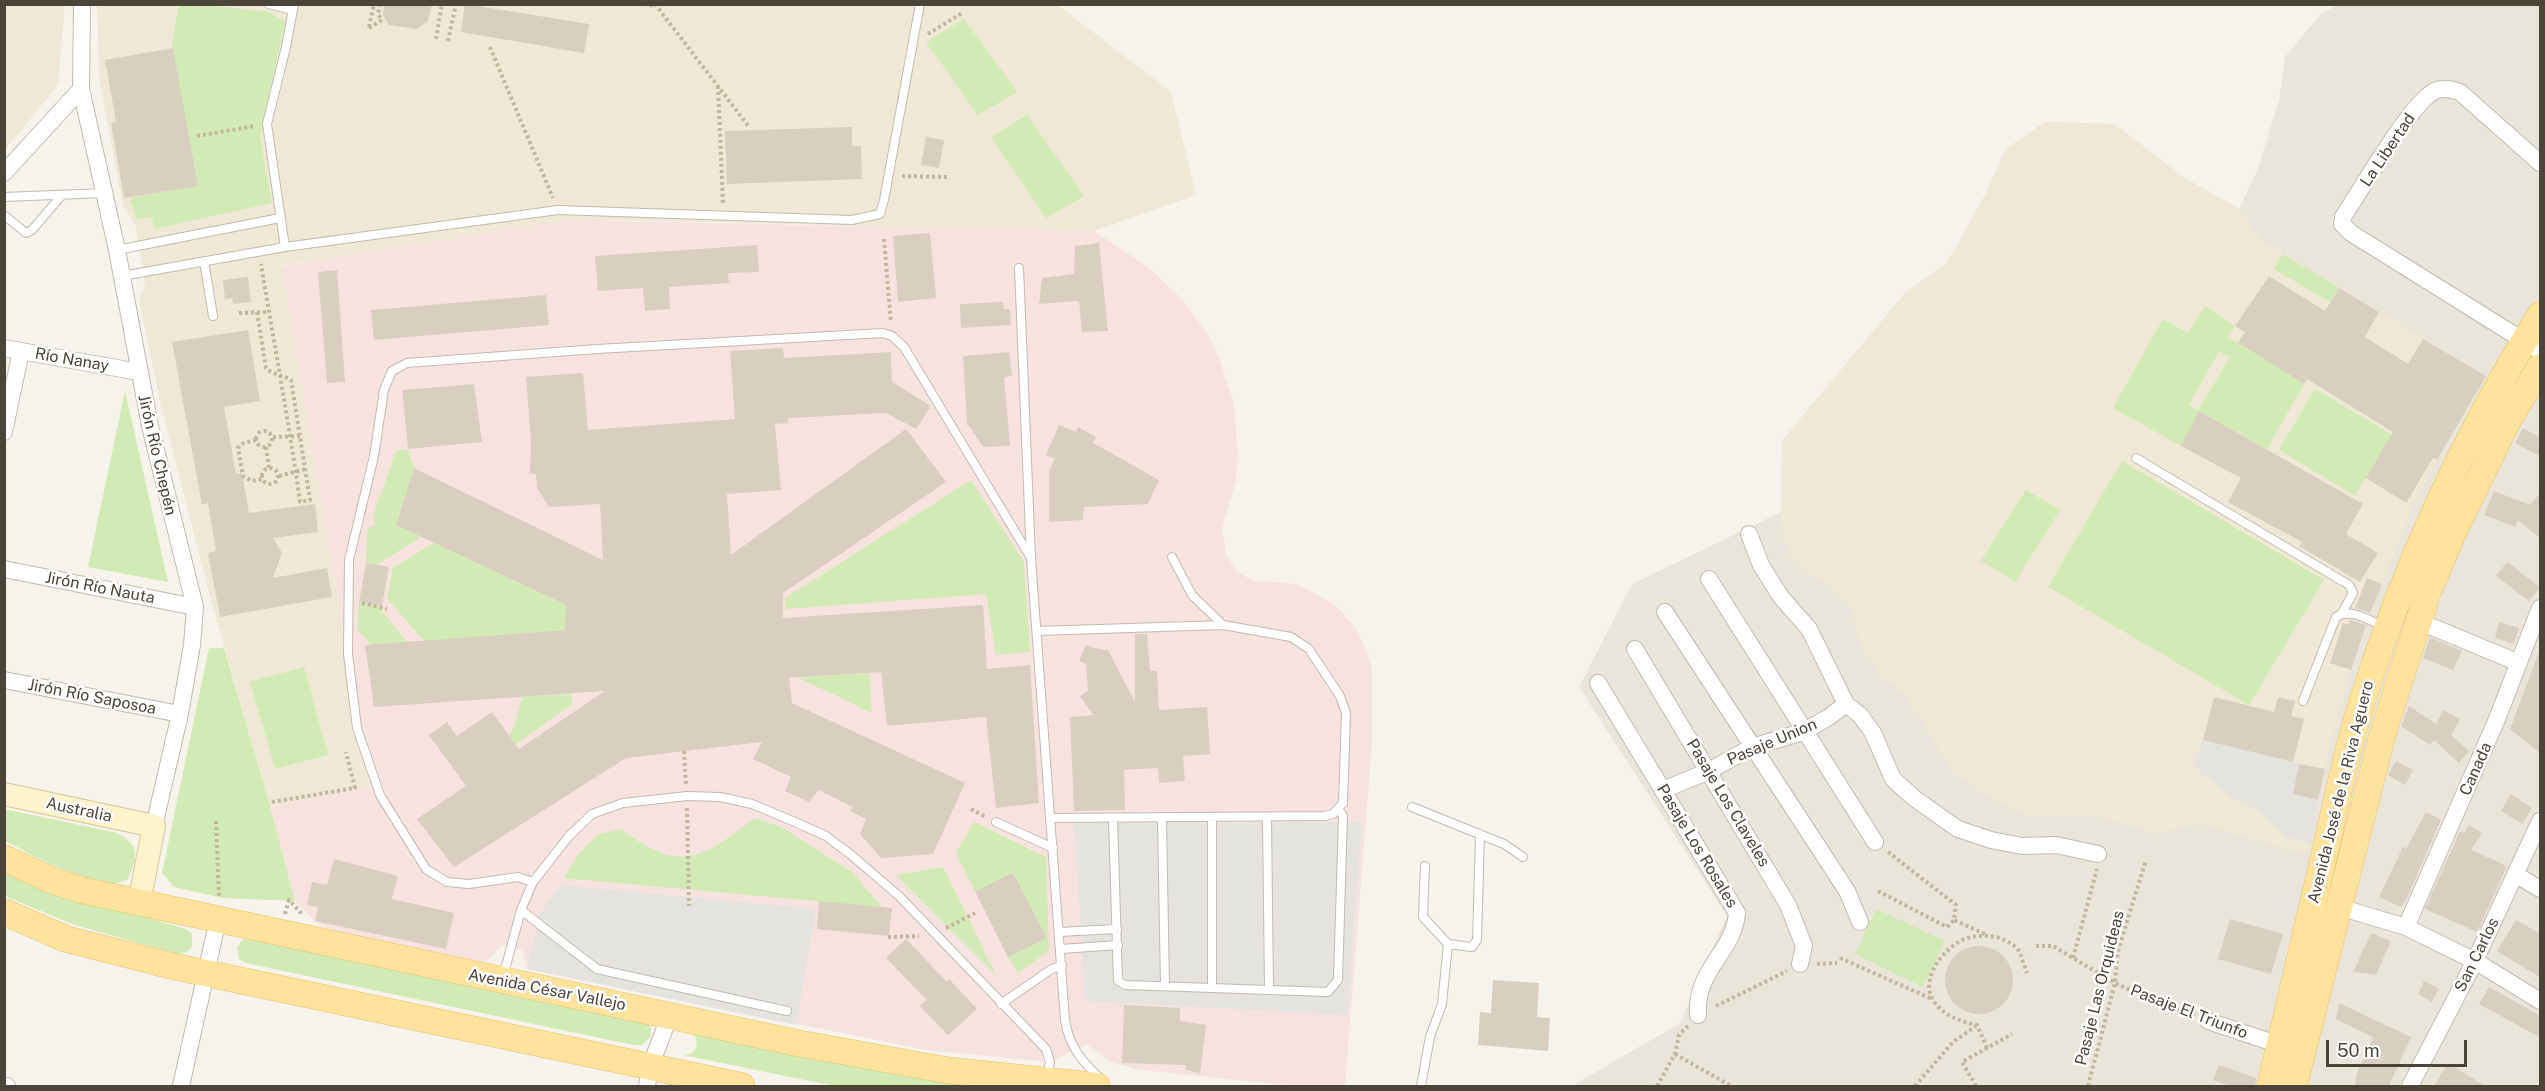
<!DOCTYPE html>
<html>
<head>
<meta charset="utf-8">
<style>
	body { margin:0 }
	#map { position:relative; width:2545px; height:1091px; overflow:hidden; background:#f6f3ec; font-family:"Public Sans",sans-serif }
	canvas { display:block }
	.frame { position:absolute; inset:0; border:6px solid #4b4439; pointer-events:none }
	.scale { position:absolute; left:2326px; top:1040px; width:141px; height:27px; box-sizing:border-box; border:3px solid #4b4439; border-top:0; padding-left:8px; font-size:18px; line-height:21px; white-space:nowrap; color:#4b4439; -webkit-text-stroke:4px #fff; paint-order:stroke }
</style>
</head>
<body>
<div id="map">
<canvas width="2545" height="1091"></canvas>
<div class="frame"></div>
<div class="scale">50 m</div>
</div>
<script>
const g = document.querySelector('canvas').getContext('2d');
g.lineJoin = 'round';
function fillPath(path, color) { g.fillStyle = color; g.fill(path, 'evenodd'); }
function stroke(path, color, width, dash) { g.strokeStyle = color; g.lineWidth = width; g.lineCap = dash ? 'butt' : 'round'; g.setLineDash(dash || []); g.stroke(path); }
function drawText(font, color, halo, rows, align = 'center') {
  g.font = font + ' "Public Sans",sans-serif'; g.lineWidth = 5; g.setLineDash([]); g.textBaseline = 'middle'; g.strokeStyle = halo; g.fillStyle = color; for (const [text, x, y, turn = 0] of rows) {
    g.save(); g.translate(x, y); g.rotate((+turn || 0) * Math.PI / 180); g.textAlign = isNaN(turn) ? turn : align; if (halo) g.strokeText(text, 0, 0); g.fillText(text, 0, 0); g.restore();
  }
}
fillPath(new Path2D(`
	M2339,4L2540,5V1086H1572L1680,1023L1727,916L1579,687L1632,584L1781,512L1782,441L1905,293L1947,263L1984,197L2006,149L2045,122L2115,124L2183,177L2239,209L2257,171L2279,101L2285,57L2321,14Z`), '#eae5da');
fillPath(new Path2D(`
	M5,4L65,5L58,85L5,150Z
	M97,5H1058L1171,92L1196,195L1094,231L610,220L282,265L370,788L270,806L208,589L161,406L139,300L145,283L135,224L123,206L99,78Z
	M2045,122L2115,124L2183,177L2239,209L2262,241L2486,376L2416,499L2369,615L2351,670L2328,754L2306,855L2201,824L2157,833L2093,816L2025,815L1989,797L1953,773L1918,715L1904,695L1883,678L1859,642L1853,611L1829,587L1796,563L1783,539L1781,512L1782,441L1905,293L1947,263L1984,197L2006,149Z`), '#efe8d6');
fillPath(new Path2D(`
	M570,220L1094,231L1148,267L1182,299L1209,336L1219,357L1234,405L1238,455L1236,480L1222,528L1226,555L1237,571L1246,577L1256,581L1290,583L1306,588L1335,605L1355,627L1368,654L1372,669V743L1345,1086H1296L1140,1070L1111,1062L1087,1044L1050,1062L926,1050L527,969L522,950L502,945L486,962L346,934L320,926L295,901L270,806L370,788L282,266Z`), '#f6e3e0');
fillPath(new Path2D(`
	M179,5H205L269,12L285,22L260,137L272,203L154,229L152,217L136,219L130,198L198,185L172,45Z
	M964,19L1017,92L978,115L926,42Z
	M1027,115L1084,196L1046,218L991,137Z
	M2283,254L2339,288L2330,302L2274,269Z
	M2205,306L2235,326L2228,337L2304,384L2267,449L2199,411L2181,446L2113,408L2163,319L2188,333ZM2219,351L2230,357L2198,411L2189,405Z
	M2315,389L2392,435L2355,496L2279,450Z
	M125,391L168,582L88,567Z
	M408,449L414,468L396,524L421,537L376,565L366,563L367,531L375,524L373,516L396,451Z
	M2122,461L2324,580L2249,705L2048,587Z
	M971,480L1024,562L1030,652L996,655L986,594L786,609L785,598Z
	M2026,490L2060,510L2015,582L1981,561Z
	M434,543L572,608L566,617L565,630L424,641L387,598L393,568Z
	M359,602L378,606L407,642L371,645L357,629Z
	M209,648H224L270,806L295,901L223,898L174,887L162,873Z
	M304,667L328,755L275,769L250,682Z
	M869,673L872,713L799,678Z
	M571,694L572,704L505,752L502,748L514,727L522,697Z
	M4,809L113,832C139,841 140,857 127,880C123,881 118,883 114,884C91,888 27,852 5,841Z
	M755,818L783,828L852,872L882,907L563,878L580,853L597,835L621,829C681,874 701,859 755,818Z
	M974,822L1046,857L1049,951L1018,973L1008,957L1047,938L1013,873L975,891L956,853Z
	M943,867L996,975L896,875Z
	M4,868L77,898L186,929L192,934V947L185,953L177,954L75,925L9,898L5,895Z
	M1876,909L1945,941L1923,987L1855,954Z
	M249,938L647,1022L651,1028V1036L642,1045H633L246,963L239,959L237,948L242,940Z
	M689,1032L972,1085L834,1086L683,1055L693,1053L697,1046L695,1036Z`), '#d2eab5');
fillPath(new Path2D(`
	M2203,740L2300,764L2293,794L2318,800L2309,843L2285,837L2262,813L2233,798L2218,787L2210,778L2203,776L2193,762Z
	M1362,822L1347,1015L1085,1001L1074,823Z
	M562,885L816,909L796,1025L527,969L539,915Z`), '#e5e3e0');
fillPath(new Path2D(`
	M384,4H432L428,21L417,29L389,25L383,15Z
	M465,4L589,24L584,53L461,32Z
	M173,48L198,186L124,198L111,123L116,122L105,60Z
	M852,127V146H861L862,179L727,184L725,131Z
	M926,137L944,140L939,168L921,165Z
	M930,233L936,298L898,302L893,236Z
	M1099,243L1108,331L1082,332L1079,301L1039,304L1042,278L1074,274L1075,246Z
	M757,245L759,272L728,273L729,283L669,287L670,309L645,311L643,288L598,291L595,256Z
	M337,270L345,382L327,383L318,272Z
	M2269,276L2325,311L2339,288L2379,312L2365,337L2408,364L2423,339L2486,376L2437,460L2433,458L2406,503L2366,478L2393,432L2307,379L2304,384L2238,343L2245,332L2235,326Z
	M248,277L251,302L233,304L232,298L225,299L223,280Z
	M546,295L549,325L374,340L371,310Z
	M1003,302L1004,309H1010L1011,325L961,328L960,304Z
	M248,330L260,401L224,407L236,474L242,473L249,513L315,504L318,532L273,538L282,553L273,578L327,568L332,597L220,617L208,553L216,551L208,503L202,505L172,342Z
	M783,348L784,358L891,352L892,382L931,406L916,429L886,413L788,418V423L775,424L781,490L727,494L731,555L906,429L946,482L783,593V618L983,605L987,669L1030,665L1039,803L996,808L986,717L887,726L881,672L789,678L792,703L965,783L933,854L881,858L860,834L866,819L850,811L853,807L819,790L809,802L785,791L791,777L753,759L762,742L626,758L454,867L417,819L466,786L429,735L447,722L457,736L492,712L519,749L605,691L374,707L365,645L565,630L566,605L396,525L414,468L603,560L600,504L549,507L537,488L536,474L530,473L531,442L526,377L583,373L588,430L735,419L730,351Z
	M1009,352L1012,376L1004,377L1010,446L983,447L967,423L963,356Z
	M474,384L482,442L408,449L402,390Z
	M2199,411L2363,504L2346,534L2378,553L2360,582L2299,546L2302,542L2228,502L2241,478L2181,446Z
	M1059,425L1076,432L1078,427L1096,437L1093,443L1159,480L1148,504L1084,507L1083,520L1049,522V470L1055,459L1046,455Z
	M2523,428L2541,438V457L2515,443Z
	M2494,491L2530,505L2541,492V539L2518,520L2515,527L2484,515Z
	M2507,562L2540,587L2529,601L2496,576Z
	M366,563L389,567L382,606L359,602Z
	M2367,578L2382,584L2370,613L2355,608Z
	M2350,620L2366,625L2351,670L2330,663L2343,623L2348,625Z
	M2499,622L2519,628L2514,644L2495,638Z
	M1135,634H1147L1150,671H1157L1159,710L1207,707L1210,754L1183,756L1185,781L1159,783L1158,768L1124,770L1125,810L1074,811L1070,717L1093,715L1080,696L1088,691L1086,664L1079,661L1086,645L1094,648L1108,650L1135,702Z
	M2430,637L2462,651L2453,670L2423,658Z
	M2538,654L2541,655V754L2510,729Z
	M2214,697L2274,712L2278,697L2295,701L2291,716L2304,719L2293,762L2203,740Z
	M2409,706L2436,724L2443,710L2460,719L2451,735L2469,751L2459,763L2434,740L2430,745L2401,726Z
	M2396,761L2413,770L2405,785L2388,775Z
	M2299,764L2325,769L2318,800L2293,794Z
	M2511,794L2532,808L2522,824L2501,811Z
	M2426,812L2441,820L2406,900L2401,907L2379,897L2403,847L2406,849Z
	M2469,825L2482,833L2471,850L2507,866L2477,932L2425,909L2460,831L2464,833Z
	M334,859L398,876L392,899L454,913L446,949L315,921L318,907L307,905L312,882L327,885Z
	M1013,873L1047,938L1008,957L975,891Z
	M819,901L892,908L889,936L817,929Z
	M2230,919L2283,934L2271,974L2218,959Z
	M2516,920L2541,934V978L2497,951Z
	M2371,933L2391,941L2376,975L2353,972Z
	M906,939L947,982L949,979L977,1009L948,1035L920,1006L927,1000L886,958Z
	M1945 980a34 34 0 1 1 68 0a34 34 0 1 1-68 0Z
	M1493,980L1539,983L1537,1017L1550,1018L1548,1051L1478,1045L1480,1012L1491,1013Z
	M2424,981L2439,989L2432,1002L2418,994Z
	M2489,987L2541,1016V1038L2479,1004Z
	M2339,1003L2411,1037L2389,1086H2355L2357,1073L2373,1037L2336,1019Z
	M1124,1005L1180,1008V1021L1206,1025L1200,1073L1185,1070L1186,1065L1122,1063Z
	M2448,1063L2485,1086H2434Z
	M2219,1065L2256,1078L2255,1086H2230L2213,1080Z`), '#d8cfc1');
const lane = new Path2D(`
	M269,4L293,10
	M4,197L105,193
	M4,215L26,233L32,230L62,195
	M285,247L267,124L286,47L294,4
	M117,250L280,218
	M204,261L213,316
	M1019,268L1031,558L1065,1020C1069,1046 1082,1062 1101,1079
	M122,276L285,247L558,210L852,220L880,214L884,200L920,4
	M2136,458L2349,585L2353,593L2342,613
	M1037,631L1223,625
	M2303,701L2336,617C2350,607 2369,621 2384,626
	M1412,807L1504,844L1523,857
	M1162,817L1165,986
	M1212,817V988
	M1267,817L1269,990
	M1051,818L1325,816L1333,814L1343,803L1346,713L1340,696L1309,649L1291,637L1223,625L1192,595L1172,557
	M1113,819L1118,981L1125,985L1328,992L1338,980L1343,816L1339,810
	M996,822L1053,848
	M1425,866L1423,917L1448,944L1472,947L1477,940L1480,834
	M533,882L518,877L469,884L447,882L426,869L380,795L357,728L348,654L349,560L374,456L384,390L392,371L407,363L597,349L883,333L892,336L904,347L1031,558
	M521,910L597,969L787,1011
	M1059,932L1117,929
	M1061,949L1118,945
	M503,977L521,910L533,882L569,836L592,814L623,803L687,796L720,797L752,804L795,822L826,836L850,854L899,896L1046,1049L1050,1062L1047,1077
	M1001,1004L1050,970L1062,965
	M1421,1086L1430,1037L1442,1004L1448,944`);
const street = new Path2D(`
	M82,4L81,89L117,250L150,426L195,607L192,645L180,714L154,826
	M2540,163L2460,92C2451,89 2441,87 2433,92C2409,106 2361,190 2343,217L2342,224L2351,233L2540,351
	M4,173L81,89
	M4,348L139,372
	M4,432L21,351
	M1749,534L1761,565L1781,597L1809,629L1846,704L1860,715L1873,733L1893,779L1914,798L1958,829L1991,840L2022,846L2056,845L2098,854
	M4,569L195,607
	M1709,579L1875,842
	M1665,612L1847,891L1860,922
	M2418,621L2519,663
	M1635,649L1788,905L1804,946L1800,964
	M4,680L180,714
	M1598,683L1737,913C1734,952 1695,969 1698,1015
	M1663,790L1709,771L1752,747L1803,732L1829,717L1846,704
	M2515,874L2540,889
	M2339,907L2406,927L2475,961L2540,1001
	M2406,927L2497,719L2540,608
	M2208,1021L2280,1045
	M4,1086H7
	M181,1086L218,919
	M647,1086L650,1067L670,1015
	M2410,1086L2475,961L2540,821`);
const secondary = new Path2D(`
	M4,794L154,826L139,903`);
const primary = new Path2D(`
	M4,858L53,881L81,890L797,1043L945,1070L1097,1086
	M4,912L66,939L172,966L742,1086
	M2270,1086C2288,1010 2306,933 2324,856C2336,805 2346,752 2362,702C2405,565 2464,437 2540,315
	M2294,1086L2382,736L2428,592L2453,533L2506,424L2540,367`);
stroke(lane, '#c2bbae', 10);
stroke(street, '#c2bbae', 18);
stroke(secondary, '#d6c79b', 24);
stroke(primary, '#e6c16a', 27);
stroke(new Path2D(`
	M644,4L655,6
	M655,4L749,127
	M369,27L374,4
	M369,28L382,20L378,14L380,4
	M928,34L962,13
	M436,39L442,4
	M448,41L456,4
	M490,47L553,198
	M718,86L723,204
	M197,136L255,126
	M902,176L949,177
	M884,239L891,323
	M257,312L266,368C273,375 283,375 291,380L310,500L300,502C289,423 274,343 261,264
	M239,313L269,312
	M256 439a8 8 0 1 1 16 0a8 8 0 1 1-16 0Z
	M273,437L300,436
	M256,440L241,444L238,448L243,476L252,481L262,479
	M266,447L269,468
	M262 476a8 8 0 1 1 16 0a8 8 0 1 1-16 0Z
	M279,476L306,469
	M362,603L387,609
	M684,751L686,786
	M272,802L355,788L346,752
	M687,808L689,906
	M971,809L986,817
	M216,821L219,898
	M1888,852L1956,905L1954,920L1987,935
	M1878,891L1947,927L1954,920
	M285,914L289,900L303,915
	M946,928L975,913
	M888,937L919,936
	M2036,946H2053L2115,983L2161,1004L2195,1016
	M1840,958L1932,999
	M2073,958L2097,869
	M1817,964L1837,963
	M1716,1006L1787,971
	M1987,1048L1977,1025C1960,1021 1943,1016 1933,1000C1919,978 1946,944 1968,938C1979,935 1989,935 2000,938C2007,941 2014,944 2019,951C2022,957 2024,966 2027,973
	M1675,1054L1731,1086
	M1657,1086L1675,1054L1679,1035L1688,1026
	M1915,1086L1953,1042L1976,1026
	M1976,1086L1962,1062L2012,1034
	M2088,1086L2115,983L2118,951L2146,860`), '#c4b79f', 4, [3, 3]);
stroke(lane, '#fff', 8);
stroke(street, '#fff', 16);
stroke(secondary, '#fff3cd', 22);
stroke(primary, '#ffe39c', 26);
drawText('16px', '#4b4439', '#fff', [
	["La Libertad",2388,150,-56],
	["Río Nanay",72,360,10],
	["Jirón Río Chepén",157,455,77],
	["Jirón Río Nauta",100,588,11],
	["Jirón Río Saposoa",92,697,11],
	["Pasaje Union",1772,742,-23],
	["Canada",2476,769,-66],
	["Avenida José de la Riva Aguero",2341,792,-76],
	["Pasaje Los Claveles",1728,803,59],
	["Australia",79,810,12],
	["Pasaje Los Rosales",1697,846,59],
	["San Carlos",2477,955,-64],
	["Pasaje Las Orquideas",2100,988,-76],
	["Avenida César Vallejo",547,990,11],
	["Pasaje El Triunfo",2189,1012,21]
]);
</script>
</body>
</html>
